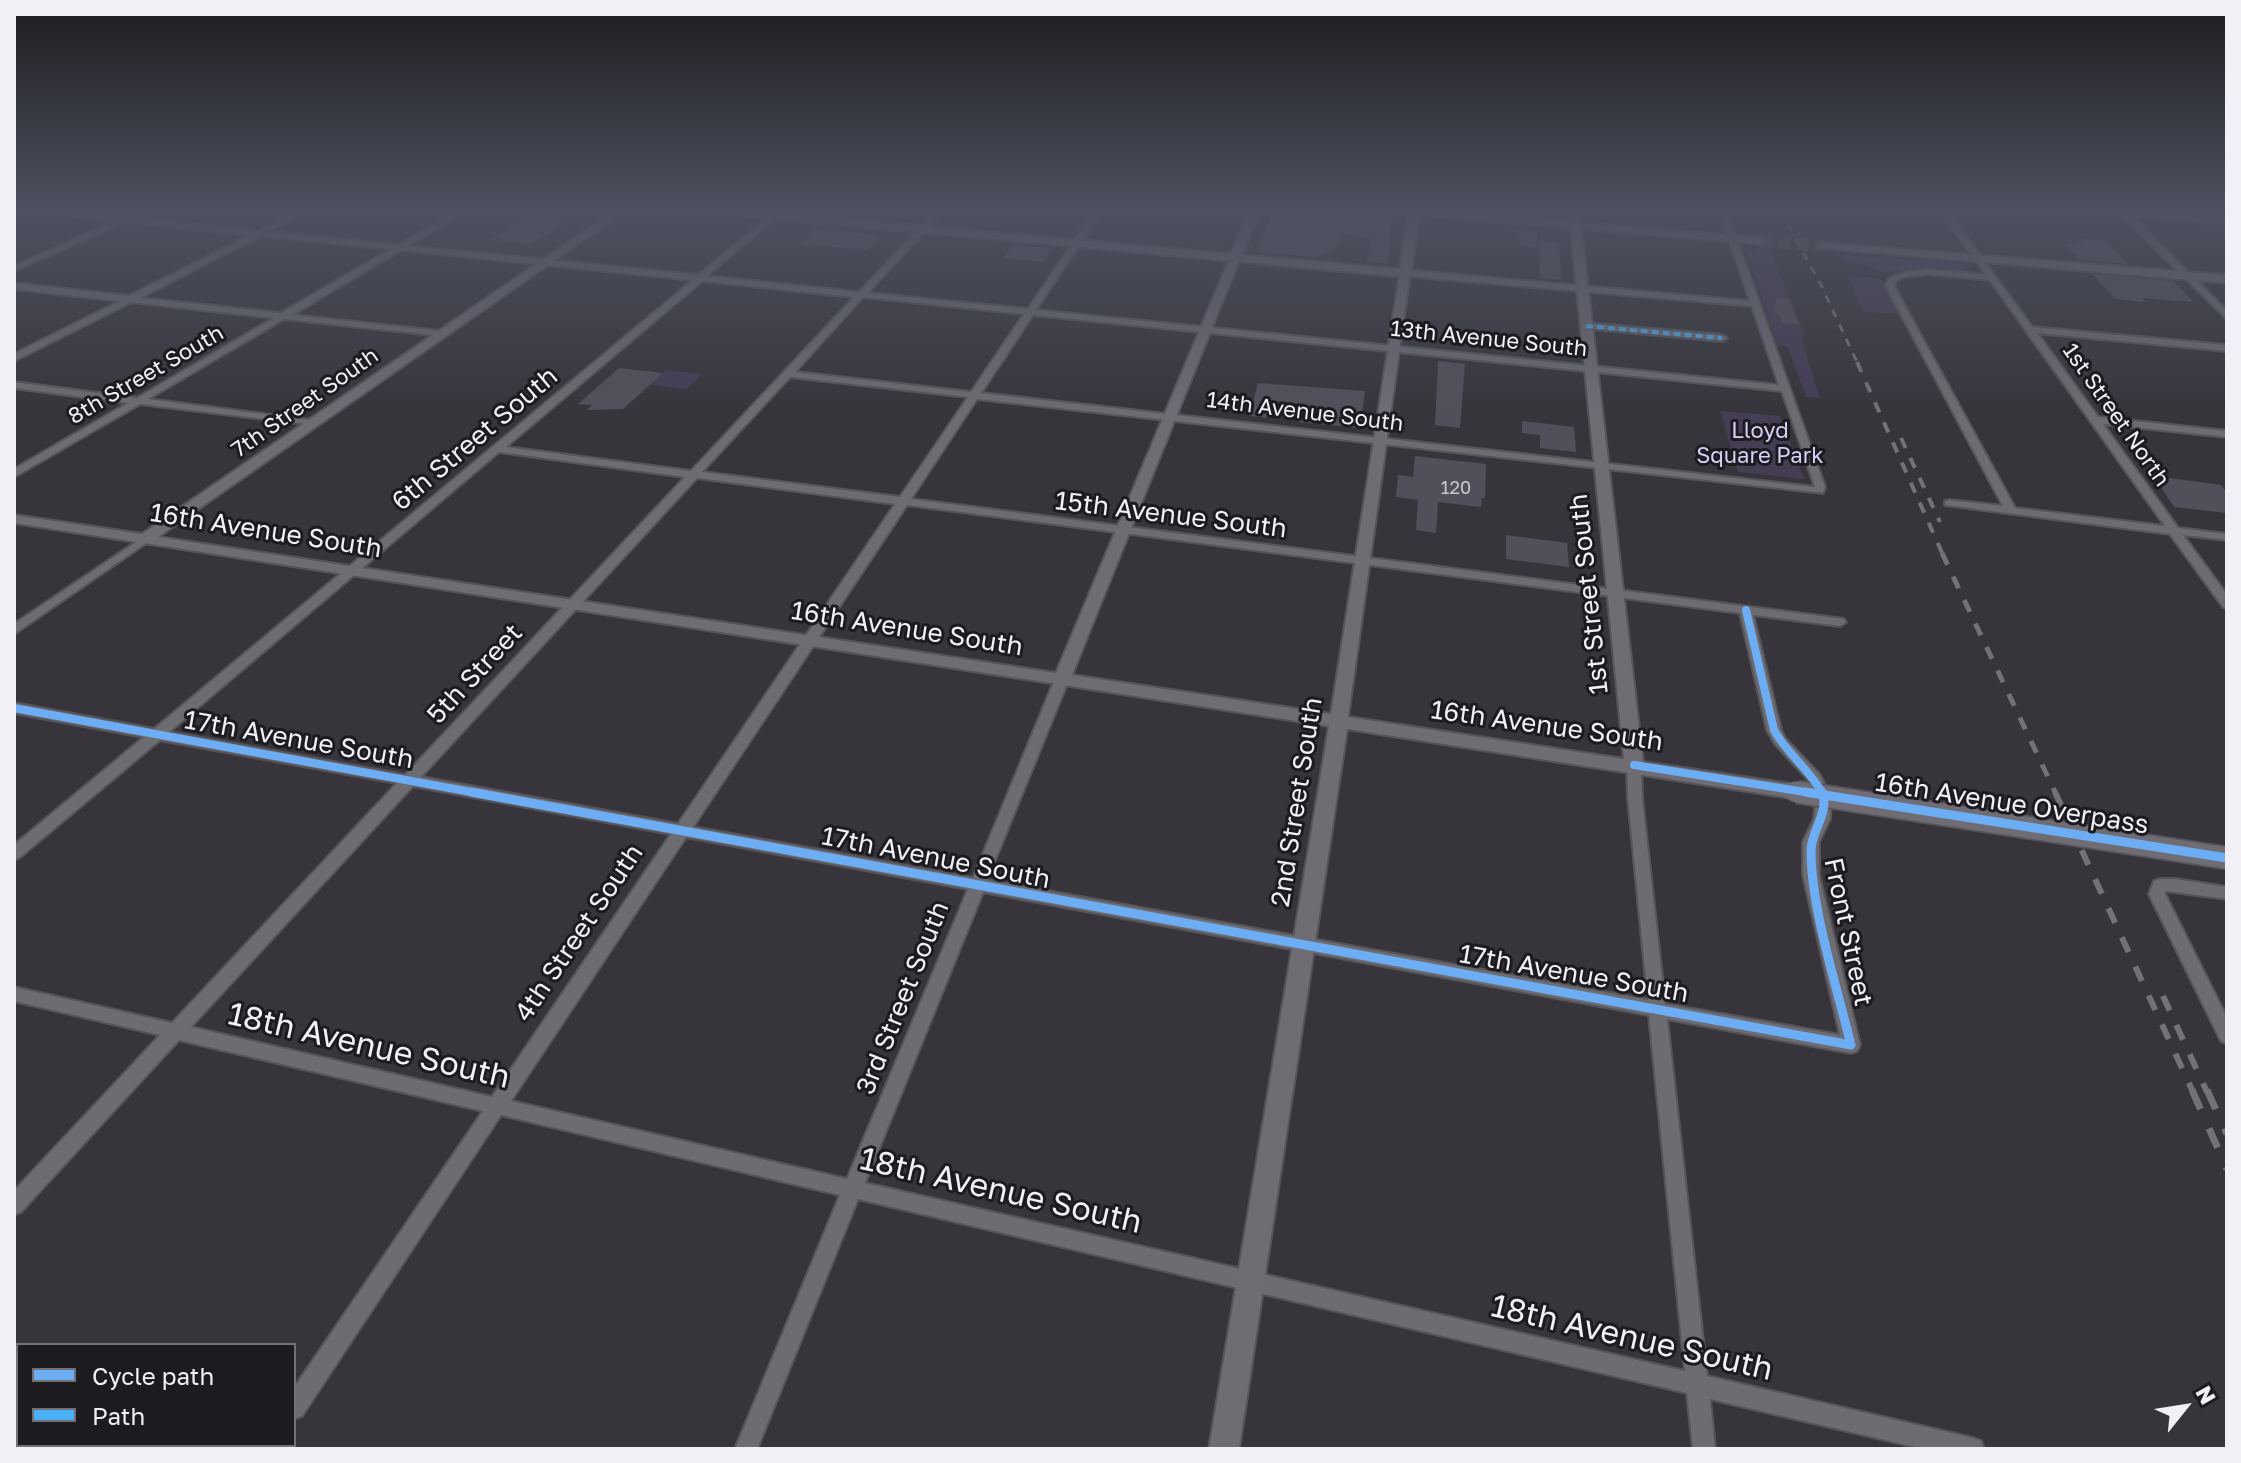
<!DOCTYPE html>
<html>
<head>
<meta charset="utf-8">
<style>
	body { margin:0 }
	#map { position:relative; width:2241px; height:1463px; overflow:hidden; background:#37353b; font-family:"Golos Text",sans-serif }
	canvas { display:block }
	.frame { position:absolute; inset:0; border:16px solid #f2eff7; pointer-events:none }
	.legend { position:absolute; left:16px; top:1343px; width:280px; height:104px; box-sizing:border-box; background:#1c1b20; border:2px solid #727076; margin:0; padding:10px 14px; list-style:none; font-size:24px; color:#f2eff7 }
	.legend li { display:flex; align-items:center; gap:16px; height:40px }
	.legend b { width:40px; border:2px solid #727076 }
	.north { position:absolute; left:2145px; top:1367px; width:80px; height:80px; -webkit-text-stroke:6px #1c1b20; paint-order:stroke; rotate:60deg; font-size:22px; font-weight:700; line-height:32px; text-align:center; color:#f2eff7 }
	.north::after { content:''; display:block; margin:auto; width:28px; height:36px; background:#f2eff7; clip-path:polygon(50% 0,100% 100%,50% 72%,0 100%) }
</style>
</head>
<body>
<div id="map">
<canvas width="2241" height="1463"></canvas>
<div class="frame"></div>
<ul class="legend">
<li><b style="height:10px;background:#6dadf4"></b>Cycle path</li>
<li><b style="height:10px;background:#4cb0f7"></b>Path</li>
</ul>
<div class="north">N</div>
</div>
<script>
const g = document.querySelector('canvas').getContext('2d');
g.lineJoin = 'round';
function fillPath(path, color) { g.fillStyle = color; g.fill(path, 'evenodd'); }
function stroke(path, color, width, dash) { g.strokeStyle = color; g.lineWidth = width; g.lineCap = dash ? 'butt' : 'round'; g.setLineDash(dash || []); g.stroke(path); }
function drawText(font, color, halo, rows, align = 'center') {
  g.font = font + ' "Golos Text",sans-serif'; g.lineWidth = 6; g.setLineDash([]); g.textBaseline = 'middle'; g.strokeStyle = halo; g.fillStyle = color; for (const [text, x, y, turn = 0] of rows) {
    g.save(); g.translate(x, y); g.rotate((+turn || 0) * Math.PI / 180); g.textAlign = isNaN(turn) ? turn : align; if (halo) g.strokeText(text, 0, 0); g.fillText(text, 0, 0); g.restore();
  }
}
fillPath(new Path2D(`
	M1758,247H1769L1805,336L1801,337L1820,398L1806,397L1788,347L1777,345L1746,251L1758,252Z
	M1843,255L1959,263L1972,270L1925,268L1885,272L1846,260Z
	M1871,277L1882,280L1899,314L1863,312L1848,278Z
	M666,370L702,374L687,389L650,385Z
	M1720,411L1780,416L1804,479L1738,472Z`), '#453d54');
fillPath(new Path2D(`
	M1273,211L1392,216L1388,264L1367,262L1371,237L1343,235L1334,250L1315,257L1256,252Z
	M523,219H536L566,222L532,244L489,240Z
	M814,229L882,235L868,250L799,244Z
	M1519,230L1537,232L1538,248L1520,246Z
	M2081,239L2107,241L2128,264L2080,260L2064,243L2079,244L2077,241L2084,242Z
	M1539,241L1559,243L1561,280L1540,278Z
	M1012,245L1051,248L1043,262L1003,258Z
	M2093,274L2173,281L2193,302L2142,298L2146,302L2115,299Z
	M1777,298L1789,299L1799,324L1782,323L1779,315L1773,311Z
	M1438,361L1465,364L1460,428L1435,425Z
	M619,368L663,373L623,409L587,410L592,405L578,404Z
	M1258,383L1365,391L1360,428L1298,422L1302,404L1275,401L1271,418L1249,416Z
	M1522,421L1574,427L1576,452L1540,448V435L1522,433Z
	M1415,456L1486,464L1485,498H1482L1481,507L1438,502L1436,533L1416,530L1418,500L1396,497L1398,475L1413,477Z
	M2154,476L2221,485L2227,493V513L2174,507Z
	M1506,535L1567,543L1569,567L1506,559Z`), '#534f5a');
stroke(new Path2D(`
	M1761,241L1825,246`), '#535157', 12, [12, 6]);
const street = new Path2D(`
	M37,211H60L124,217L138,211H148L134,218L258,231L298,211H307L268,232L398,245L457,211H466L408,246L698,275L776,211H784L707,276L859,292L935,211H943L868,293L1028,309L1094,211H1102L1036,310L1779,385L1752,306L1405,276L1401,273L1405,270L1750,301L1731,245L1738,243L1825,487L1823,493L977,399L911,499L1844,619L1846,622L1840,626L1753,615L1781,730L1785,738L1819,774L1831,796L1830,819L1819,842V875L1860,1045L1857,1051L1851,1053L1667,1019L1707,1376L1973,1438L1981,1441L1984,1449H1924L1710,1399L1715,1449H1693L1687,1393L858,1199L757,1449H735L840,1195L501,1115L302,1416L294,1419V1388L483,1111L179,1040L21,1212L14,1215V1191L160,1035L14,1001V987L172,1023L397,783L160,740L19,858L14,860V845L144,737L14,713V703L154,729L693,280L401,250L292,315L440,331L445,334L443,336L284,319L148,399L310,420L315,423L314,425L140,404L14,477V469L128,403L14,388V382L137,398L274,318L131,302L14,361V354L120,301L14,289V283L129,296L250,235L126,222L14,271V266L115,221L41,213ZM260,236L391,249L281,313L140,298ZM702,281L854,297L691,471L506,447ZM863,297L1024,314L971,392L795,372ZM1033,315L1782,391L1815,487L981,393ZM790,377L968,397L900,497L702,472ZM499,452L685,477L405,775L169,732ZM697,478L895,504L678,824L421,777ZM907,505L1740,613L1767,730L1775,744L1809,781L1817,796L1814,819L1803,842V875L1840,1035L1665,1004L1642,798L1641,765L1634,760L1627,765L1628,798L1648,1000L987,880L1069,679L1062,675L1055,679L973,878L693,827ZM413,786L671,834L492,1097L191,1027ZM686,837L968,889L847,1179L511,1101ZM983,892L1649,1015L1685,1371L865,1183Z
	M1719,211H1727L1734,235L1727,233Z
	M1940,211H1948L2032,327L2227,345V351L2037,333L2098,417L2227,431V437L2103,424L2178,528L2227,534V540L2183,535L2227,595V608L2223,607L2170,534L1945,505V501L1949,500L2003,506L1886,286L1889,278C1918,264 1954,272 1986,275ZM1927,274L1990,280L2165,526L2015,508L1894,286L1896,281L1904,277Z
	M2074,211L2125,212L2227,220V224L2133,217L2227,311V319L2123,217L2078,213Z
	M1586,323L1722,335L1727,338L1722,341L1583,328V324Z
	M145,536L149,537V541L14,634V624Z
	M2160,879H2176L2227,887V899L2166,891L2165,894L2227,1018V1044L2221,1041L2149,894L2154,881Z
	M256,1445H280L279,1449H255Z`);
const secondary = new Path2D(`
	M614,211H625L158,537L1056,673L1230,258L1235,255L1240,258L1072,675L1331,714L1400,273L1405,270L1410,273L1348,717L1624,759L1569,211H1579L1643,762L1791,784L1798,786L1800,791L1798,796L1791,798L1347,729L1239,1449H1209L1329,726L14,523V515L142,534Z`);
const primary = new Path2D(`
	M718,211H755L1231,254L1249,211H1259L1242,255L1400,269L1408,214L1406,211H1445L1761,238L1767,241L1761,244L1419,215L1411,273L1405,277L723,214Z
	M1825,243L2227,275V283L1821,248L1819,246Z`);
stroke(street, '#555459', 4);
stroke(secondary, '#555459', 4);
stroke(primary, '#555459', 4);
fillPath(street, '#6d6c71');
fillPath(secondary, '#6f6c74');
fillPath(primary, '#716d77');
stroke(new Path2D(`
	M1780,211L1820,283L1858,364`), '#737277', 3, [8, 8]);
stroke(new Path2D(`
	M1857,362L1943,555
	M1901,438L1940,522`), '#737277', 4, [11, 11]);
stroke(new Path2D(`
	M1942,553L2056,794`), '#737277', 5, [13, 13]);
stroke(new Path2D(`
	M2055,792L2193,1092
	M2163,996L2207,1092`), '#737277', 6, [16, 16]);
stroke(new Path2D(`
	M2192,1090L2227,1169
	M2207,1090L2227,1134`), '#737277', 7, [21, 21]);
const streetBridge = new Path2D(`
	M1731,233L1735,245`);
const secondaryBridgeFar1 = new Path2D(`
	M1791,791L1810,794`);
const secondaryBridge = new Path2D(`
	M1797,792L2227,858`);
stroke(streetBridge, '#555459', 10, []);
stroke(secondaryBridgeFar1, '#555459', 21, []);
stroke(secondaryBridge, '#555459', 25, []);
stroke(streetBridge, '#6d6c71', 8);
stroke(secondaryBridgeFar1, '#6f6c74', 17);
stroke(secondaryBridge, '#6f6c74', 21);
stroke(new Path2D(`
	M1586,326L1722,338`), '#4cb0f7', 4, [7, 4]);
stroke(new Path2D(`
	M1746,610L1774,730C1787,754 1810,770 1823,794
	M14,708L482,794
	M1634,765L1818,794`), '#6dadf4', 8);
stroke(new Path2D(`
	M471,792L1851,1045C1837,987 1811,908 1811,851C1811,830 1830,813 1822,792
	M1805,792L2227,858`), '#6dadf4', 9);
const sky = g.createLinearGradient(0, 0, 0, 415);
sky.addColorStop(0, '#1e1d20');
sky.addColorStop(0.51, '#4d5160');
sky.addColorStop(1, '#4d516000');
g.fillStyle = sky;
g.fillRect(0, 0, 2241, 415);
drawText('18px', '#cac7d0', null, [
	["120",1456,488]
]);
drawText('22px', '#f2eff7', '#1c1b20', [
	["13th Avenue South",1489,339,6],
	["8th Street South",146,375,-30],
	["7th Street South",305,403,-35],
	["14th Avenue South",1305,412,7],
	["1st Street North",2116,415,55]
]);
drawText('22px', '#dacef7', '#1c1b20', [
	["Lloyd",1760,431],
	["Square Park",1760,456]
]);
drawText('26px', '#f2eff7', '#1c1b20', [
	["6th Street South",475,439,-40],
	["15th Avenue South",1171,515,7],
	["16th Avenue South",266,531,9],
	["1st Street South",1589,594,-96],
	["16th Avenue South",907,629,9],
	["5th Street",475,674,-47],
	["16th Avenue South",1547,726,8],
	["17th Avenue South",299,740,10],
	["2nd Street South",1297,802,-81],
	["16th Avenue Overpass",2012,804,9],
	["17th Avenue South",936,858,11],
	["Front Street",1848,932,78],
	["4th Street South",579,933,-56],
	["17th Avenue South",1574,974,10],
	["3rd Street South",903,998,-68]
]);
drawText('32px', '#f2eff7', '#1c1b20', [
	["18th Avenue South",369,1046,13],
	["18th Avenue South",1001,1191,13],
	["18th Avenue South",1632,1338,13]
]);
</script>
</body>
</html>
